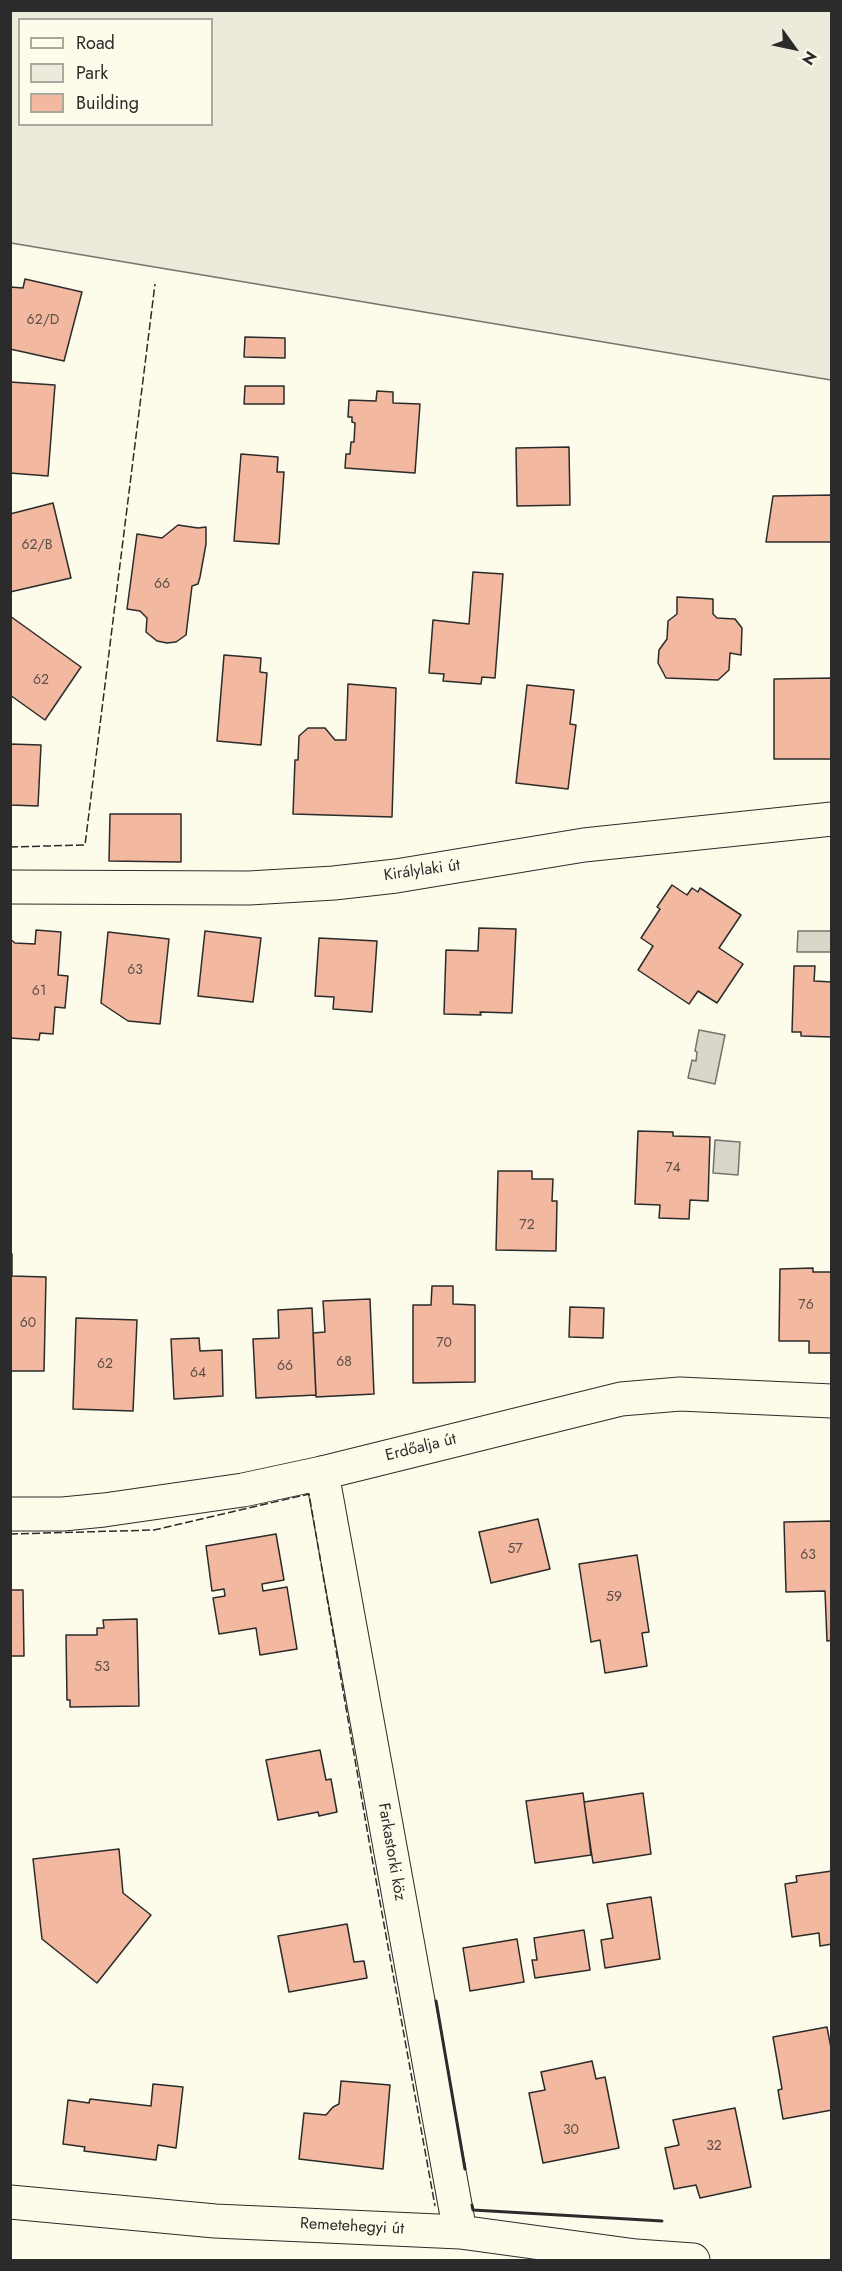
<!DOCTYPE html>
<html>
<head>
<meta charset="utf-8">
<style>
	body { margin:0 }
	#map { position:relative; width:842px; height:2271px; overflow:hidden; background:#fdfbea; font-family:Jost,sans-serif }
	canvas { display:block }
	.frame { position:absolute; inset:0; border:12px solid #2b2b2b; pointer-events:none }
	.legend { position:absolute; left:18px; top:18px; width:195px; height:108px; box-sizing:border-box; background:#fdfbea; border:2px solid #a9a89e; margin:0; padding:8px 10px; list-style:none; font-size:18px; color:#2b2b2b }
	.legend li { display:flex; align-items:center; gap:12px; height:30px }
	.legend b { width:30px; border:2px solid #a9a89e }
	.north { position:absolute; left:764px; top:18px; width:60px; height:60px; -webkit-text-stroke:4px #fdfbea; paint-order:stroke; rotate:123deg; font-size:16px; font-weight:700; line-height:24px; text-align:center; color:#2b2b2b }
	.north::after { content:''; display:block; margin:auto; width:21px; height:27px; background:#2b2b2b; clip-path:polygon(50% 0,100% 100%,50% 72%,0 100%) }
</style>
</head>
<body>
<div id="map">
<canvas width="842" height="2271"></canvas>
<div class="frame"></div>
<ul class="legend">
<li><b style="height:8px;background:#fdfbea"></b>Road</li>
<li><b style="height:16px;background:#ecebdb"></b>Park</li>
<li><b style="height:16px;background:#f2b8a0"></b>Building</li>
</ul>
<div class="north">N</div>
</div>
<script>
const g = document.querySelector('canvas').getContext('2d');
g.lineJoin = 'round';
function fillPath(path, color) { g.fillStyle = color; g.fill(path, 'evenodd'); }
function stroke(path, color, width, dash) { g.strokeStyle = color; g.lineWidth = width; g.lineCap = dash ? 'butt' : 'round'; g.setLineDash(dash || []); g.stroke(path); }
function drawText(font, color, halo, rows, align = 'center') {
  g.font = font + ' Jost,sans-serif'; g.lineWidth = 4.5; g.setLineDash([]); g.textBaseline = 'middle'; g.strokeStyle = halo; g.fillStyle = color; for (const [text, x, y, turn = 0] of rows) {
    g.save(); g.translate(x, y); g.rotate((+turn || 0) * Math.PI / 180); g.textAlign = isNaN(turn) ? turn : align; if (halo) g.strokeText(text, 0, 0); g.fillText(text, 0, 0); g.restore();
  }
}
const green = new Path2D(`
	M10,11H831V380L11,243ZM20,20H212V124H20Z`);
fillPath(green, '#ecebdb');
stroke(green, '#74746e', 1.5);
const water = new Path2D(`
	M798,931H831V952H797Z
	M699,1030L725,1035L715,1084L688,1078L692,1060L696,1061L697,1052L695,1051Z
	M715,1140L740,1142L738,1175L713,1173Z`);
fillPath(water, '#d8d7c9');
stroke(water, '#74746e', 1.5);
const building = new Path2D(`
	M25,279L82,292L64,361L10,349V287L23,288Z
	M245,337L285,338V358L244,357Z
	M10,382L55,385L48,476L10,473Z
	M245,386H284V404H244Z
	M377,391L393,392V403L420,404L415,473L345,468L346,454H350L351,442H354L355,423L352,422V417H348L349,400L376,401Z
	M569,447L570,505L517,506L516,448Z
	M241,454L278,457L277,472H284L279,544L234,541Z
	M832,495V542H766L773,496Z
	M53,503L71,578L10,592V514Z
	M178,525L198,528L206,527V544L200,577L198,584L192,586L186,635L176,642L167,643L157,641L146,632L147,618L140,611L127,609L137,534L162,538Z
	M473,572L503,574L495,678L482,677L481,684L443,681L444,674L429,673L433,620L469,624Z
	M677,597L713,599V614L717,618L735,619L742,628L741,655L730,653L729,670L718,680L666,678L658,663L659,650L667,639L668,621L677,614Z
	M10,616L81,667L45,720L10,695Z
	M224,655L261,658L260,672L267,673L261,745L217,741Z
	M832,678V759H774V679Z
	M348,684L396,688L392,817L293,814L295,760H298L299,736L308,728H325L335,740H346Z
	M527,685L574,690L570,724L576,725L568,789L516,783Z
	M10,744L41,745L38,806L10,805Z
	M110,814H181V862L109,861Z
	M672,885L687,895L692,888L698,892L700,888L741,915L719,948L743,964L717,1003L698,991L689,1004L638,970L653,946L641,938L660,909L657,907Z
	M479,928L516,929L512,1013L480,1012L481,1015L444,1014L446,950L478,951Z
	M36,930L61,932L58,975L68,976L65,1008L55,1007L53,1034L40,1033L39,1040L10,1038V939L15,943L35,944Z
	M205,931L261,938L253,1002L198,996Z
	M108,932L169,939L160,1024L128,1021L101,1003Z
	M319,938L377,941L372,1012L333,1009L334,997L315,996Z
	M794,966H815L814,981L832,982V1037L801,1036V1032H792Z
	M638,1131L673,1132V1136L710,1137L708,1201L690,1200L689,1219L659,1218L660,1205L635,1204Z
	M498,1171H532V1179H553L552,1201H557L556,1251L496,1250Z
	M10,1254H12V1276L46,1277L44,1371H10Z
	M813,1268V1272H832V1353H809V1341H779L780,1269Z
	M432,1286H453V1304L475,1305V1382L413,1383V1305H431Z
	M370,1299L374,1394L316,1397L313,1333L325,1332L323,1301Z
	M570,1307L604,1308L603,1338L569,1337Z
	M312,1308L316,1395L256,1398L253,1339L279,1338L278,1310Z
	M76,1318L137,1320L133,1411L73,1409Z
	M199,1338L200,1351L222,1350L223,1396L174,1399L171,1339Z
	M538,1519L550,1569L491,1583L479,1532Z
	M832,1521V1640L827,1641L825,1591L786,1592L784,1522Z
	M276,1534L284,1580L262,1584L263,1591L287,1587L297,1649L260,1655L256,1628L219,1634L213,1598L225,1596L224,1589L212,1591L206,1546Z
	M637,1555L649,1632L642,1633L647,1666L605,1673L600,1640L591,1642L579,1564Z
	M10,1590H23L24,1656H10Z
	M137,1619L139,1706L70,1707V1700H67L66,1635H97V1628H104L103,1620Z
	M320,1750L326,1780L331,1779L337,1812L319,1816L318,1812L278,1820L266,1760Z
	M583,1793L591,1855L535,1863L526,1801Z
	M643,1793L651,1854L593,1863L584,1802Z
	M119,1849L123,1893L151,1915L97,1983L42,1939L33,1859Z
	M832,1871V1944L820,1946L819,1933L792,1937L785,1884L797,1882L796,1876Z
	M651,1897L660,1959L605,1968L601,1940L613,1938L607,1904Z
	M347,1924L354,1962L364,1961L367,1978L289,1992L278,1936Z
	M584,1930L590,1970L535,1978L532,1960H537L534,1938Z
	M517,1939L524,1982L470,1991L463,1948Z
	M827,2027L832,2053V2110L783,2119L778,2090L782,2089L773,2037Z
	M592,2061L596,2079L605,2077L619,2148L543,2163L529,2093L545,2090L541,2072Z
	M341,2081L390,2085L383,2169L299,2159L304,2113L326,2115L333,2107L339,2104Z
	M153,2084L183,2087L176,2148L158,2145L156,2160L84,2151L85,2147L63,2144L68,2100L89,2103L90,2099L151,2106Z
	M735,2108L751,2187L700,2198L696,2185L674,2189L665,2148L679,2145L673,2120Z`);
fillPath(building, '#f2b8a0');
stroke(building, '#2b2b2b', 1.5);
const street = new Path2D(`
	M10,887L249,888L334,883L396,876L584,845L832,819
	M322,1473L460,2232
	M10,2202L215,2221L460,2232L636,2256L693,2260`);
const secondary = new Path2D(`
	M10,1514H63L104,1510L243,1490L322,1473L621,1399L680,1394L832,1401`);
stroke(street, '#2b2b2b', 35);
stroke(secondary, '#2b2b2b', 35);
stroke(street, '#fdfbea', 33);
stroke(secondary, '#fdfbea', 33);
stroke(new Path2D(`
	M10,847L85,845L155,284
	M10,1534L154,1530L309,1494L372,1858L435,2206`), '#2b2b2b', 1.5, [8, 3]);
stroke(new Path2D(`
	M436,2001L465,2169
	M472,2205L473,2210L662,2221`), '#2b2b2b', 3);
drawText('14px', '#5d4e48', null, [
	["62/D",43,321],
	["62/B",37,546],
	["66",162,585],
	["62",41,681],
	["63",135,971],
	["61",39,992],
	["74",673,1169],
	["72",527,1226],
	["76",806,1306],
	["60",28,1324],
	["70",444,1344],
	["68",344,1363],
	["62",105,1365],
	["66",285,1367],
	["64",198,1374],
	["57",515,1550],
	["63",808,1556],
	["59",614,1598],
	["53",102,1668],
	["30",571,2131],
	["32",714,2147]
]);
drawText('16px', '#2b2b2b', '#fdfbea', [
	["Királylaki út",422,871,-8],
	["Erdőalja út",421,1448,-14],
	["Farkastorki köz",391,1852,80],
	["Remetehegyi út",352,2227,3]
]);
</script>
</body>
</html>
